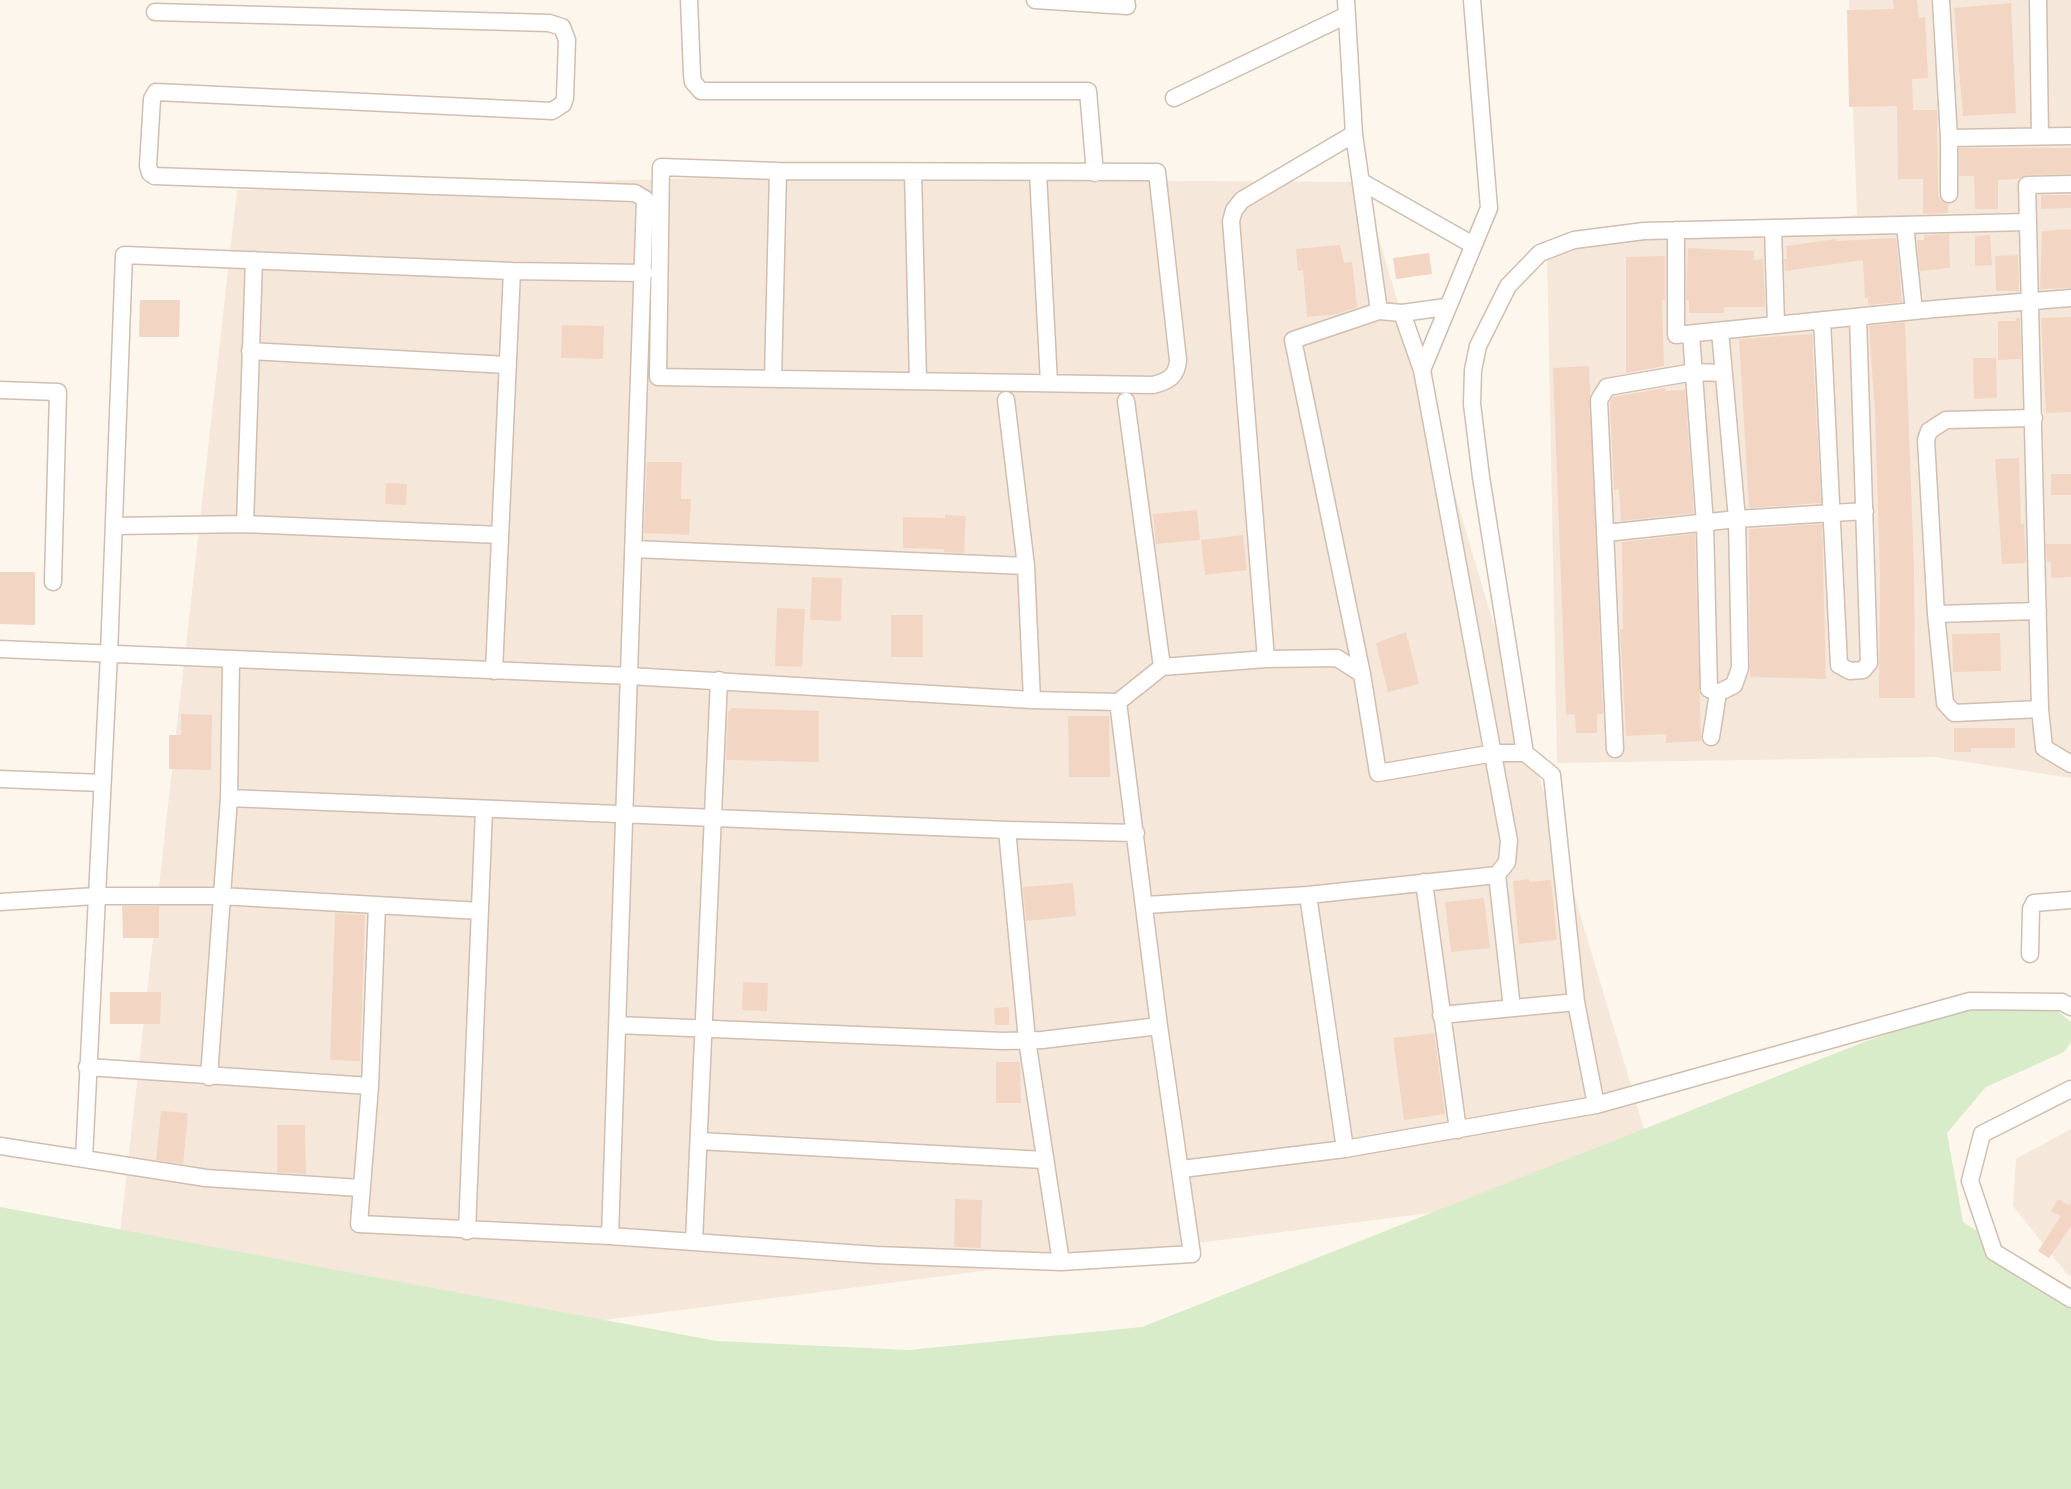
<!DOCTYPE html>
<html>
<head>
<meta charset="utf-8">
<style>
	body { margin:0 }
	canvas { display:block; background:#fdf6ec }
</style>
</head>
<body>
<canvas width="2071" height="1489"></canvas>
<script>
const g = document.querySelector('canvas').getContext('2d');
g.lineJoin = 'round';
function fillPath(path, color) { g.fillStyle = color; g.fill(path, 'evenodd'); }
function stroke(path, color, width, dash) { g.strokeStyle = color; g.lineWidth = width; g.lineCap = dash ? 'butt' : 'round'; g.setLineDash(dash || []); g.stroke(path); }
fillPath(new Path2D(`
	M1849,0H2071V778L1934,757L1557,763L1547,247L1857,215Z
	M707,178L1362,182L1660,1183L103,1385L237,190Z
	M2071,1129V1276L2067,1274L2013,1206L2016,1159Z`), '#f5e8da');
fillPath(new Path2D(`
	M2048,1003L2071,1022V1042L2064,1052L1986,1087L1947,1133L1963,1222L2071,1289V1489H0V1207L717,1341L909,1350L1142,1327L1864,1042L1968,1006Z`), '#d8ecc9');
fillPath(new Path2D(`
	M1893,0H1917L1919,18L1925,17L1928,78L1912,79L1913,110H1937L1938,194L1940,200L1948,204V213L1923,214V179H1898L1897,106L1849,107L1847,10L1894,9Z
	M2011,3L2016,113L1963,116L1954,8Z
	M1959,148H2071V174L2027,175L2018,179L1998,180V209H1975L1974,176H1959Z
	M2041,195H2071V208L2041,209Z
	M2071,229V288L2040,289L2042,231Z
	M1949,234L1950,268L1920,271L1917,240H1924V235Z
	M1990,235L1992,265L1975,266V236Z
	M1896,238L1902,302L1868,305V298H1865L1863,260L1785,271L1784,259H1787L1786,246L1836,239L1837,241Z
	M1340,245L1344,263L1352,262L1357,307L1337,314L1307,317L1303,270L1298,271L1296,249Z
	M1688,248L1754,251V260L1763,259L1765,307H1724V313H1689V300H1686Z
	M1429,253L1432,274L1396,279L1393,258Z
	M2018,255L2019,291H1996L1995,256Z
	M1665,256V300H1662L1664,366L1626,373V257Z
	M140,300H180L179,337H139Z
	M2071,317V412L2046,413L2041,318Z
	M2016,318H2020L2021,359L1998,360V321H2016Z
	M1905,322L1914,570L1915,698H1879L1880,576L1875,413L1869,326Z
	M562,325L604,326L603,359L561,358Z
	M1812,334L1821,503L1749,508L1739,339Z
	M1973,358H1996L1997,398L1974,399Z
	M1589,366L1603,714H1597V733H1576L1575,714L1566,715L1553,368Z
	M1665,388V391L1685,390L1694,513L1621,521L1619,489L1614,490L1610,403L1613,397Z
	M2019,458L2021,524H2024L2026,563L2002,564L1995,459Z
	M647,462H682L681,499H691L689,535L644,533Z
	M2051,474H2071V495H2051Z
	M386,483L407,484L406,505L385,504Z
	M1197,510L1200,540L1156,544L1153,514Z
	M945,515L966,516L964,553L944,552V549L903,548V517L945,518Z
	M1822,524L1826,679L1750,677L1749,529Z
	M1695,534L1701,741L1666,743V734L1626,736L1620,629H1623L1622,542Z
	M1243,535L1247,570L1205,575L1201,540Z
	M2046,544H2071V577L2051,578V562H2047Z
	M0,572H35V625L0,624Z
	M812,577L842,578L841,621L810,620Z
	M777,608L805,609L802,667L775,666Z
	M891,615H923V657H891Z
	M1406,632L1419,684L1388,692L1376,643Z
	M2000,633L2001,671L1953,672L1952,634Z
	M732,708L819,711V762L726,760L728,712Z
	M181,714L212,715L211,770L169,769V735H181Z
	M1068,716H1109L1110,777H1069Z
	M1954,728H2015V748H1971V752H1954Z
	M1529,879V882L1551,880L1557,940L1519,944L1513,881Z
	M1073,883L1076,916L1026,921L1023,887Z
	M1484,898L1490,948L1451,952L1445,902Z
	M122,906H159V938H123Z
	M335,913L365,915L360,1061L330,1060Z
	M743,982L768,983L767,1011L742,1010Z
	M110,992H161L160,1024H110Z
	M1009,1007V1025H995L994,1008Z
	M1434,1033L1445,1114L1404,1120L1393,1038Z
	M996,1062H1020L1021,1103H996Z
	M161,1111L188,1113L183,1164L156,1160Z
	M277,1125H305L306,1174L277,1172Z
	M955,1199L982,1200L981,1248L954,1247Z
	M2058,1199L2069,1205L2071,1201V1226L2049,1258L2038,1251L2061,1216L2051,1211Z`), '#f3d5c3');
const minor = new Path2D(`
	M689,0L692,74L693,82L701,91H1088L1095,173
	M1035,0L1127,6L1126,0
	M1346,0L1354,134L1379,311
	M1472,0L1489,208L1422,370L1509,841L1507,862L1497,875
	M1941,0L1949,138V194
	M2038,0L2040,136
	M155,12L549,23L562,27L567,40L565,98L563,104L552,111L156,92L152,99L148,166L150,173L154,176L635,193L645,199L610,1236
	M1174,98L1347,15
	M1949,138L2071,136
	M661,167L778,171L1157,172L1178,360C1177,376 1169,381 1153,385L658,377Z
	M913,172L918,381
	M1038,173L1049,383
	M1362,182L1473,245
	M2071,184L2027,185L2040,709L2044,748L2071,764
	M1905,225L1914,311
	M1773,228L1776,325
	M1676,230V335L1934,309L2071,298
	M1446,307L1402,313L1379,311L1293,340L1362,674L1378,773L1494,753H1525
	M1402,313L1422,370
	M1822,320L1839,665L1850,671L1863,670L1869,663L1858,317
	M1691,334L1705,524L1709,689L1718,693L1734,685L1740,668L1737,519L1720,331
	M250,351L507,365
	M773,379L778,171
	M0,390L58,392L53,582
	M1006,400L1026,566L1032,700
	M1126,401L1162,667
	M2034,418L1946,420L1929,431L1926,440L1936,614L1945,703L1954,713L2040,709
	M245,524L254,260
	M114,526L245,524L500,535
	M1606,533L1737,519L1865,511
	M634,549L1026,566
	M1936,614L2038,611
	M0,649L630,676L1032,700L1118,702L1162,667L1266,659L1337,658L1362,674
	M1266,659L1231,221L1234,210L1242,200L1354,134
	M494,671L512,271
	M1711,737L1718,693
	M1615,749L1599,400L1607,387L1694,372L1724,373
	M0,779L102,783
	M229,798L1007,830L1136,833
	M1007,830L1027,1040L1061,1262
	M1424,882L1458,1130
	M1308,895L1345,1149
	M0,902L96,896H221L480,911
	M377,905L370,1086L359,1224L610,1236L876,1255L1061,1262L1192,1254L1159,1026L1118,702
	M1146,905L1308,895L1497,875L1512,1008
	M2030,954L2031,909L2034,903L2071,900
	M1441,1015L1576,1002
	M617,1025L1003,1041L1042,1040L1159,1026
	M87,1067L370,1086
	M209,1077L229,798L231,661
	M2071,1089L1982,1134L1970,1181L1994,1252L2071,1299
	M1596,1105L1576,1002L1552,775L1525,753L1481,477L1472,404L1473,370L1478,346L1508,286L1540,253L1574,240L1644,231L2028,222
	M699,1141L1044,1160
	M0,1146L206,1178L360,1188
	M84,1159L109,654L124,255L512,271L644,273
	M1182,1169L1345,1149L1596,1105L1970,1001L2062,1002L2071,1007
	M467,1231L484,809
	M694,1242L719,680`);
stroke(minor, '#d1beb0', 19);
stroke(minor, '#fff', 16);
</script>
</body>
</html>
